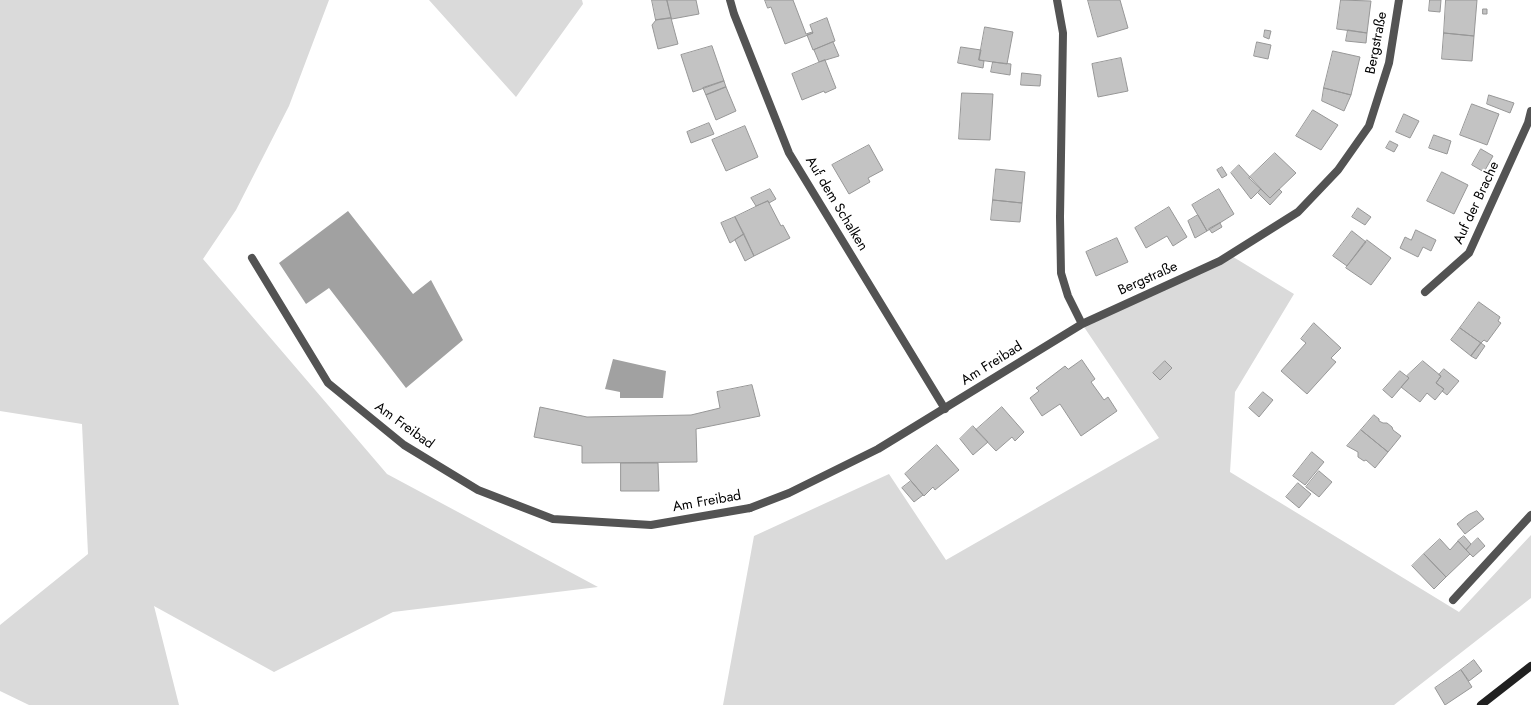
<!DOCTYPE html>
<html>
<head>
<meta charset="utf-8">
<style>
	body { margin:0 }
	canvas { display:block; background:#fff }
</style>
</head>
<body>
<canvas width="1531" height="705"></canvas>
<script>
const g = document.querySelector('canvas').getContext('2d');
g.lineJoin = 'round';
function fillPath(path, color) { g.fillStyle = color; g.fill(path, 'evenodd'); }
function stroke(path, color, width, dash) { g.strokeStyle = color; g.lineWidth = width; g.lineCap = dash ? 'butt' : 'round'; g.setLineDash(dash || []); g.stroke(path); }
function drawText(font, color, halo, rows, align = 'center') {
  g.font = font + ' Jost,sans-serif'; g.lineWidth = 3.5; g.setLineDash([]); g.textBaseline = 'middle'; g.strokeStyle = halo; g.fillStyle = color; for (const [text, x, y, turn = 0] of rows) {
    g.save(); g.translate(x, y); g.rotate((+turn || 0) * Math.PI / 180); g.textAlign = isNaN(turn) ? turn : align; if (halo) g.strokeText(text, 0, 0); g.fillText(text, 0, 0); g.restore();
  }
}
fillPath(new Path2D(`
	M0,0H329L289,106L236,210L203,259L387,474L598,587L393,612L274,672L154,606L179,705H29L0,691V625L88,554L82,424L0,411Z
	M429,0H582L583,4L516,97Z
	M1230,255L1294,294L1235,392L1230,472L1459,612L1531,535V598L1394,705H723L754,536L889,474L946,560L1159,438L1082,324Z`), '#dadada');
fillPath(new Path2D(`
	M348,211L413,294L431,280L463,340L406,388L329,288L306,304L279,263Z
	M613,359L666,371L663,398H620V392L605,389Z`), '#a1a1a1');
const building = new Path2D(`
	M652,0H667L671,18L656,20Z
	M667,0H696L699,14L672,19Z
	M765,0H793L806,34L812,32L813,33L785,44L771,7L768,8Z
	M1088,0H1120L1128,28L1098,37Z
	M1341,0L1371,1L1367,33L1337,29Z
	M1430,0H1441L1440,12L1429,11Z
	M1446,0H1477L1474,36L1444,33Z
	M1483,9H1487V14H1483Z
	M671,18L678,44L658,49L652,25L656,20Z
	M827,18L835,41L813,50L807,35L813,33L810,25Z
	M985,27L1013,32L1007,64L979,60Z
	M1265,30L1271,31L1269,39L1264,37Z
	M1348,30L1367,33L1366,43L1346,41Z
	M1444,33L1474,36L1472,61L1442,59Z
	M833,42L839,56L819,62L814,50Z
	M1257,42L1271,45L1268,59L1254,56Z
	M712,46L724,81L693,92L681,55Z
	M961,47L981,50L979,60L984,61L983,68L958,63Z
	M1333,51L1360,57L1351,95L1324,88Z
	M1121,58L1128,91L1098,97L1092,64Z
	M825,60L836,88L825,93L824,91L802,100L792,74Z
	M993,62L1011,64L1010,75L991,72Z
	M1022,73L1041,75L1040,86L1021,85Z
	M724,81L726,87L706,95L703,88Z
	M726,87L736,111L716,120L706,95Z
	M1324,88L1351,95L1344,111L1322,101Z
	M962,93L993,94L990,140L959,139Z
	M1489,95L1514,103L1510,113L1487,104Z
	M1472,104L1499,114L1487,145L1460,135Z
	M1313,110L1338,125L1321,150L1296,136Z
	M1404,114L1419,121L1410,138L1396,132Z
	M709,123L714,134L691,143L687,132Z
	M745,126L758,157L726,171L712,140Z
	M1434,135L1451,141L1447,154L1429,148Z
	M1390,141L1398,145L1394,152L1386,148Z
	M869,145L883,170L868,178L870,182L849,194L832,165Z
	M1481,149L1493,156L1484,172L1472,165Z
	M1275,153L1296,173L1270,198L1249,178Z
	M1239,165L1261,189L1251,199L1231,173Z
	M1222,167L1227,175L1222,178L1217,170Z
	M996,169L1025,172L1022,203L993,200Z
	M1442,172L1468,185L1454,214L1427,201Z
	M770,189L776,199L769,203L768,201L756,206L751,198Z
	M1219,189L1234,214L1207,231L1192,205Z
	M1261,189L1270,198L1279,189L1282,192L1270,205L1258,193Z
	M993,200L1022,203L1020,222L991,220Z
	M768,201L781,226L783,225L790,238L754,256L735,217Z
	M1169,207L1187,237L1173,246L1167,236L1146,248L1135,228Z
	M1358,208L1371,217L1365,225L1352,217Z
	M1198,215L1207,231L1195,238L1188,221Z
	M735,217L744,234L730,243L721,223Z
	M1220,223L1222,227L1212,233L1209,229Z
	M1416,230L1436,240L1431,251L1423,247L1418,257L1400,248L1405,237L1411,240Z
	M1352,231L1366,242L1347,266L1333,256Z
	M744,234L754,256L745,261L735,240Z
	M1117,238L1128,262L1096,276L1086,252Z
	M1367,240L1391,258L1371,285L1346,268Z
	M1479,302L1500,317L1498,321L1501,323L1487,342L1484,340L1481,343L1460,328Z
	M1314,323L1341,348L1331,358L1336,362L1307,394L1281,371L1306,343L1301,339Z
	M1460,328L1481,343L1471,356L1451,340Z
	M1481,343L1485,346L1476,359L1471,356Z
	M1082,360L1095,379L1091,382L1104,400L1108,397L1117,411L1081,436L1060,404L1042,416L1030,398L1039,391L1036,388L1065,366L1068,369Z
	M1165,361L1172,368L1160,380L1153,373Z
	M1423,361L1441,376L1436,383L1444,389L1435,400L1427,393L1420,402L1401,387L1409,378L1407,376Z
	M1444,369L1459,381L1447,395L1442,391L1444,389L1436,383L1441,376L1439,375Z
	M1400,371L1409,378L1392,398L1383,390Z
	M752,385L760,416L696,429L697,462L582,463V446L534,437L540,407L587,417L691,415L720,408L717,392Z
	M1263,392L1273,400L1259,417L1249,408Z
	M1002,407L1024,432L1015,441L1012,437L996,451L976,430Z
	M1374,415L1379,419V421L1383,423H1387L1392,427L1393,430L1401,436L1388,452L1361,430Z
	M973,426L988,442L973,455L960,439Z
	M1361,430L1388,452L1375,468L1366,460L1364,461L1358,457V452L1347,446Z
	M937,445L959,470L935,490L933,487L924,496L905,474Z
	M1312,452L1324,462L1305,485L1293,476Z
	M621,463H658L659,491H621Z
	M1319,471L1332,482L1319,497L1306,487Z
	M911,481L923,495L914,502L902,488Z
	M1298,483L1311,494L1299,508L1286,497Z
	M1477,511L1484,519L1465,534L1457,524L1468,515Z
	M1464,536L1471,544L1466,550L1458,541Z
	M1478,538L1485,546L1473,557L1466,550Z
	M1440,539L1450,550L1458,541L1470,554L1446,577L1424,554Z
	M1424,554L1446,577L1434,589L1412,566Z
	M1474,660L1482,671L1469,681L1461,670Z
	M1461,670L1472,687L1445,705L1435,688Z`);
fillPath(building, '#c3c3c3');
stroke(building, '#979797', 1);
stroke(new Path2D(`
	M252,258L328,383L404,445L478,490L553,519L651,525L750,508`), '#535353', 8);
stroke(new Path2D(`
	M730,0L734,14L789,153L945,409
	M1057,0L1063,33L1060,217L1061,273L1068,296L1082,324
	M1425,292L1469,253L1528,123L1531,111
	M750,508L789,493L878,449L1082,324L1220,261L1298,212L1338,170L1369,126L1389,63L1399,0
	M1453,600L1531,515`), '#535353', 8);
stroke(new Path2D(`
	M1481,705L1531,666`), '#202020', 8);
drawText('14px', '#000', '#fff', [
	["Bergstraße",1377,43,-79],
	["Auf der Brache",1477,203,-65],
	["Auf dem Schalken",836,204,59],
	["Bergstraße",1148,279,-24],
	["Am Freibad",992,364,-32],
	["Am Freibad",404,426,36],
	["Am Freibad",707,502,-10]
]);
</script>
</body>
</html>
